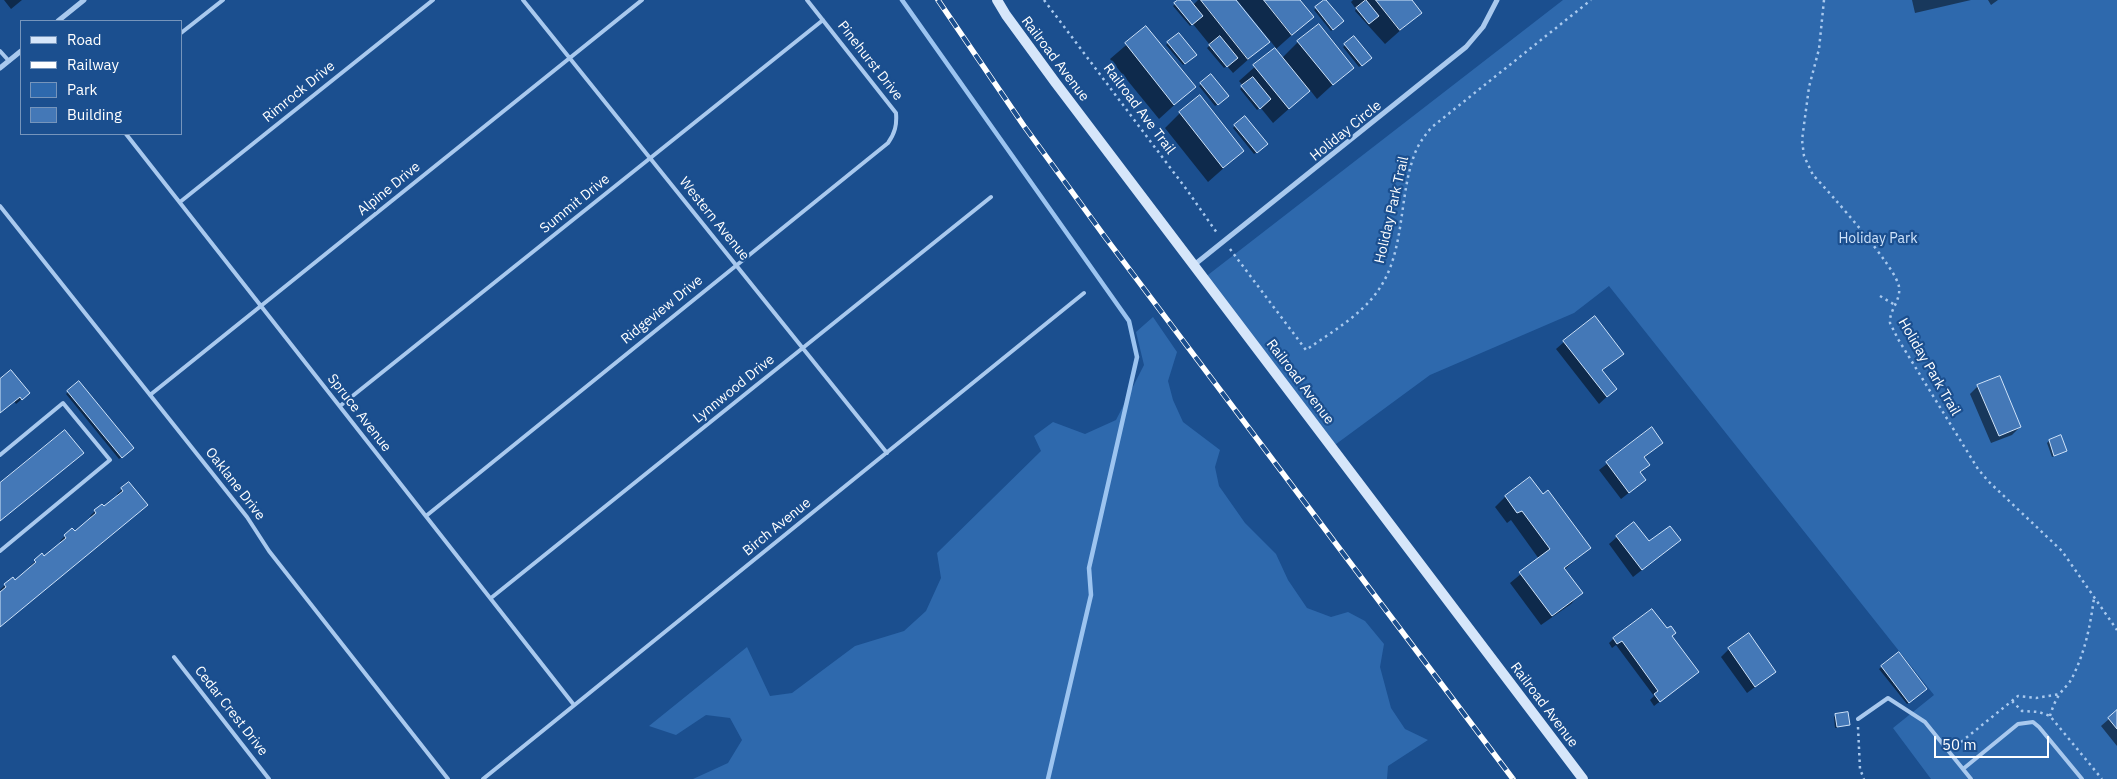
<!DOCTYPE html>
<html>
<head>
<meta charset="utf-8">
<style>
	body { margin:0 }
	#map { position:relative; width:2117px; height:779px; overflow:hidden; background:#1b4f8f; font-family:"IBM Plex Sans",sans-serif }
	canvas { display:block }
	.legend { position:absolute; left:20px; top:20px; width:162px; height:115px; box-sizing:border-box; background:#1b4f8f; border:1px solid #7695bc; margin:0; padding:6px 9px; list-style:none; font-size:15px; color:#fff }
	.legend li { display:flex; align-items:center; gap:10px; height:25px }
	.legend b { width:25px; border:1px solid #7695bc }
	.scale { position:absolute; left:1934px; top:736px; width:115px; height:22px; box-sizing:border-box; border:2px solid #fff; border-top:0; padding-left:6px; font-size:15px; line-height:18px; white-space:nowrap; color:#fff; -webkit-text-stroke:4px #1b4f8f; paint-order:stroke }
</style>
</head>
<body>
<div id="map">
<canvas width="2117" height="779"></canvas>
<ul class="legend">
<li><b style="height:6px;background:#d6e6fa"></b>Road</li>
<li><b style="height:6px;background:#fff"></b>Railway</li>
<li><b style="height:14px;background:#2e69ad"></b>Park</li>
<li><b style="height:14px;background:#4478b7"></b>Building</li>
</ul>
<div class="scale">50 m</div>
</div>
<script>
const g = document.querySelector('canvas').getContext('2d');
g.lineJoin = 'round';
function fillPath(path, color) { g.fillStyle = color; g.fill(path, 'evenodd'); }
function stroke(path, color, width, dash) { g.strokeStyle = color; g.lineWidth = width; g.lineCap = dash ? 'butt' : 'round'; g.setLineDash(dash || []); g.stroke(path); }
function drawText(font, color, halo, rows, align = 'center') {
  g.font = font + ' "IBM Plex Sans",sans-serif'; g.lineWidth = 4.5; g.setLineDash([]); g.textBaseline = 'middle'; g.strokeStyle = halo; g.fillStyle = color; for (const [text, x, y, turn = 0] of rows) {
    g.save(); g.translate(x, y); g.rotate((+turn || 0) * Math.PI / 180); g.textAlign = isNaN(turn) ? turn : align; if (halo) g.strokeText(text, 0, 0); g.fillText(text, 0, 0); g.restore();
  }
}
fillPath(new Path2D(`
	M1563,0H2117V779H1931L1893,728L1934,695L1609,286L1574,313L1430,375L1332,447L1204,278Z
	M1153,317L1177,352L1168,381L1173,400L1183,422L1220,450L1215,467L1219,486L1245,523L1276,554L1288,580L1307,608L1331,617L1348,612L1365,621L1384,644L1380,667L1391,708L1405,729L1428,740L1388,766L1387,779H693L728,763L742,740L730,718L706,715L676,735L649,726L747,647L770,696L792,693L855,646L904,631L926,611L941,578L937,553L1041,451L1034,436L1053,422L1085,434L1116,420L1144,365L1136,332Z`), '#2e69ad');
fillPath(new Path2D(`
	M4,0H22L11,9Z
	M1180,0H1189L1193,5L1198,0H1234L1268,42L1233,73L1227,66L1224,68L1207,48L1210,45L1193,24L1190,26L1173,6Z
	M1237,0H1298L1312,17L1275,50L1282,58L1298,42L1352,67L1317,99L1310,90L1273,123L1260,107L1257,110L1240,89L1243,86L1239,81L1276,48Z
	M1353,0H1410L1420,13L1385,44L1355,11L1356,9L1351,2Z
	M1912,0H1971L1915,13Z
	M1988,0H1998L1991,5Z
	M1325,1L1342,21L1331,31L1314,10Z
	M1146,28L1194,87L1159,119L1110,59Z
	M1354,38L1370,58L1359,67L1343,47Z
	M1168,43L1193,57L1183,65L1166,45Z
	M1211,76L1225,98L1215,106L1199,86Z
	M1180,113L1243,151L1208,182L1165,128Z
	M1235,126L1264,146L1254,154L1233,128Z
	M1564,342L1622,354L1602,371L1615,389L1599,404L1556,349Z
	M0,380L23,398L16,404L14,401L0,413Z
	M79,383L130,450L119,459L66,394Z
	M1978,386L2020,427L2012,435L1991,443L1970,394Z
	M1652,429L1662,443L1644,458L1649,465L1640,473L1645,480L1621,499L1599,470Z
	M2049,441L2065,451L2052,457L2047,443Z
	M1530,479L1589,548L1564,570L1581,593L1571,604L1541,625L1510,583L1539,559L1511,520L1507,523L1495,507L1505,497Z
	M129,483L147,505L0,626V594L2,592L0,590L5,585L14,582L31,568L30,566L42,555L44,557L62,543L60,541L65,536L74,532L92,518L90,516L95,511L104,508L118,496L117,494Z
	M1617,537L1649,543L1680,540L1633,577L1609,544Z
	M1667,630L1671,636L1667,696L1654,706L1650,700L1654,696L1616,645L1612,648L1609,643L1614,638Z
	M1729,649L1775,672L1747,693L1721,657Z
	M1898,654L1923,691L1907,704L1879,669Z
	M2117,712V746L2101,726Z
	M1836,715L1849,724L1835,728L1834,717Z`), '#0007');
stroke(new Path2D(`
	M902,0L1129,321L1137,357L1089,568L1091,595L1048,779`), '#9cc4f0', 4.5);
const building = new Path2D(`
	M1178,0H1190L1203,16L1192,25L1174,3Z
	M1201,0H1236L1270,42L1248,59Z
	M1264,0H1300L1314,17L1292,35Z
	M1324,0H1326L1344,21L1333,30L1315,7Z
	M1366,0L1379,16L1369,24L1356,8Z
	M1376,0H1412L1422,13L1400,30Z
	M1319,24L1354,68L1333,85L1297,41Z
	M1146,26L1196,87L1174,105L1125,43Z
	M1179,33L1197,55L1185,64L1167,42Z
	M1220,36L1238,58L1227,67L1209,45Z
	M1354,36L1372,58L1362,66L1344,44Z
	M1275,48L1310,91L1289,109L1253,65Z
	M1211,74L1229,96L1218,105L1200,83Z
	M1253,77L1271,99L1260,109L1241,86Z
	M1200,95L1244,151L1223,168L1179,112Z
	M1245,116L1268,144L1257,153L1234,125Z
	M1595,316L1624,354L1602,370L1617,389L1607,397L1563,341Z
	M11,370L30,393L22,400L20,397L0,413V379Z
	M2000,376L2021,427L1999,436L1977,385Z
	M79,381L134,448L122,458L67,391Z
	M1652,427L1663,443L1644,457L1650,465L1640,472L1646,480L1629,493L1606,462Z
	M65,430L84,453L0,521V483Z
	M2061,435L2067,451L2054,456L2049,440Z
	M1530,477L1543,494L1548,490L1591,548L1564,568L1583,593L1552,616L1519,572L1550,549L1522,511L1517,513L1505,496Z
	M129,482L148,505L0,627V592L6,587L4,584L13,577L15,580L36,562L34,560L42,553L44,556L66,538L64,535L72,528L75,531L96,513L94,510L102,504L104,506L123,491L121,488Z
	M1634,522L1649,541L1670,526L1681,540L1642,570L1616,536Z
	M1652,609L1667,628L1671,626L1676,633L1672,636L1699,672L1660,702L1654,694L1658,691L1622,641L1617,644L1613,638Z
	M1749,633L1776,672L1755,687L1728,648Z
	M1899,652L1927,689L1909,703L1881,666Z
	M2117,710V729L2108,718Z
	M1848,712L1850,725L1837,727L1835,714Z`);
fillPath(building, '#4478b7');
stroke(building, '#cfe3fa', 1);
stroke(new Path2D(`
	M1044,0L1187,190L1217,233
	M1824,0L1819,49L1809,87L1802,140L1804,156L1813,175C1829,192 1897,268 1899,287C1901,301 1889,310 1890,323L1898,339L1978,469L1988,481L2062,551L2117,630
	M1230,249L1306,350C1330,333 1360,316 1377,292C1406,253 1398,197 1415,153C1419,143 1425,135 1432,127L1591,0
	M1880,296L1895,305
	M2012,701L2022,711L2039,712L2050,716L2102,779
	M2050,716C2052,709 2055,701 2059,695C2063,689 2068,685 2071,680C2085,653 2090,627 2094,598
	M1858,727L1860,769L1864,779
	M1956,746L2018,696L2036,698L2060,694`), '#a9c9ee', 2.5, [2.5, 4]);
stroke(new Path2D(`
	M523,0L887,453
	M181,33L223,0
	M0,51L9,61
	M126,134L574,705
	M180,202L433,0
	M0,206L247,517L269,551L448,779
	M150,395L642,0
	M340,406L823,20
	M0,455L63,403L110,460L0,551
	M426,516L888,143C895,133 897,125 896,113L807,0
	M491,598L991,197
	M174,657L269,779
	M1858,719L1888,698L1925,722L1971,779
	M1963,769L2018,724L2033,722L2039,727L2082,779
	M483,779L1084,293`), '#a9c9ee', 4);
stroke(new Path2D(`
	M58,21L84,0
	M0,68L21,51
	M1194,265L1466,47L1483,27L1497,0`), '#a9c9ee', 5);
stroke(new Path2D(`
	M997,0L1006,15L1055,82L1583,779`), '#d6e6fa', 10);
const rail = new Path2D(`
	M938,0L1024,126L1105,237L1513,779`);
stroke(rail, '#fff', 5.5);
stroke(rail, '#1b4f8f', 4, [11]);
drawText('14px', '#fff', '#1b4f8f', [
	["Railroad Avenue",1055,59,53],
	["Pinehurst Drive",870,61,52],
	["Rimrock Drive",299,92,-39],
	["Railroad Ave Trail",1139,109,53],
	["Holiday Circle",1346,131,-39],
	["Alpine Drive",389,189,-39],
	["Summit Drive",575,204,-39],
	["Holiday Park Trail",1392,210,-77],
	["Western Avenue",714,219,51],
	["Ridgeview Drive",662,310,-39],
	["Holiday Park Trail",1929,367,60],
	["Railroad Avenue",1300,382,53],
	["Lynnwood Drive",734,389,-39],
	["Spruce Avenue",359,413,52],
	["Oaklane Drive",235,484,52],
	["Birch Avenue",777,527,-39],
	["Railroad Avenue",1544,705,53],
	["Cedar Crest Drive",231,711,52]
]);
drawText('14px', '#cfe3fa', '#1b4f8f', [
	["Holiday Park",1878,239]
]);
</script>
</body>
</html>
